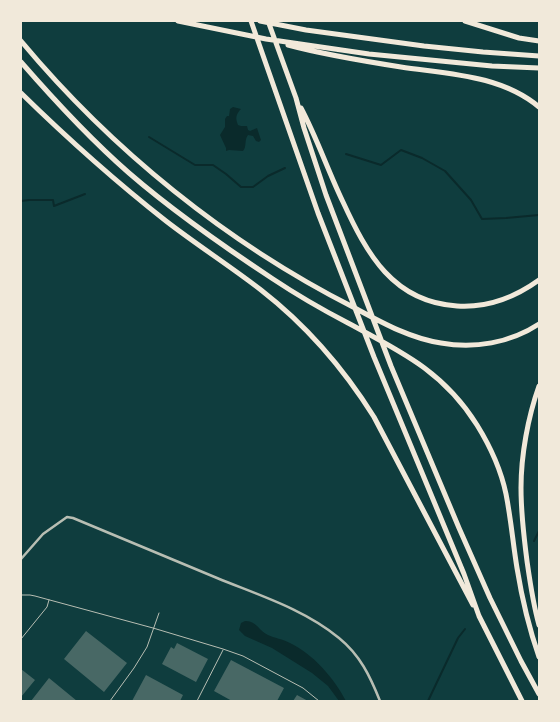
<!DOCTYPE html>
<html>
<head>
<meta charset="utf-8">
<style>
	body { margin:0 }
	#map { position:relative; width:560px; height:722px; overflow:hidden; background:#0f3d3e; font-family:"Fira Sans",sans-serif }
	canvas { display:block }
	.frame { position:absolute; inset:0; border:22px solid #f1e9da; pointer-events:none }
</style>
</head>
<body>
<div id="map">
<canvas width="560" height="722"></canvas>
<div class="frame"></div>
</div>
<script>
const g = document.querySelector('canvas').getContext('2d');
g.lineJoin = 'round';
function fillPath(path, color) { g.fillStyle = color; g.fill(path, 'evenodd'); }
function stroke(path, color, width, dash) { g.strokeStyle = color; g.lineWidth = width; g.lineCap = dash ? 'butt' : 'round'; g.setLineDash(dash || []); g.stroke(path); }
fillPath(new Path2D(`
	M233,107L241,109C236,114 235,118 238,125L241,126H247L248,130L250,131L257,128L261,140L259,142L256,141L253,136L248,135C244,140 247,147 243,151L229,150L226,151V148L220,135L225,127V119L227,116H229L230,109Z
	M245,621C256,620 259,631 268,635C274,638 283,639 290,643C313,654 334,678 346,701H339L328,686L312,673L272,648L245,636L239,630L241,623Z`), '#0a2a2b');
stroke(new Path2D(`
	M149,137L195,165H213L226,174L241,187H253L268,176L285,168
	M346,154L381,165L401,150L422,158L445,171L471,200L482,219L506,218L539,215
	M21,201L29,200H53L54,206L85,194
	M534,541L539,531
	M428,701L458,638L465,629`), '#0a2a2b', 2);
fillPath(new Path2D(`
	M86,631L127,663L104,692L64,659Z
	M177,643L208,659L196,682L162,664L171,647L174,649Z
	M231,660L284,688L277,701H232L214,691Z
	M21,669L35,680L21,697Z
	M146,675L183,695L180,701H132Z
	M49,678L77,701H31Z
	M297,695L308,701H293Z`), '#486865');
stroke(new Path2D(`
	M21,595H30L35,596L153,628L223,649L243,656L303,688L319,701
	M21,639L47,607L49,600
	M110,701L134,668L147,647L159,613
	M197,701L223,650`), '#b8beb3', 1);
stroke(new Path2D(`
	M21,559L43,534L67,517L73,518C121,538 169,558 217,578C258,595 304,609 339,638C360,655 370,676 380,701`), '#b8beb3', 2.5);
stroke(new Path2D(`
	M178,21L266,39L369,54L492,66L539,68
	M251,21L318,213L374,357L464,574L479,616L522,701
	M260,21L306,30L424,46L483,52L539,56
	M268,21L296,98L304,128L326,195L391,366L459,528L490,598L521,661L539,694
	M465,21L519,38L539,41
	M21,41C112,150 227,243 353,307C381,322 409,338 441,343C474,349 510,343 539,324
	M288,45C325,55 363,61 401,67C448,74 501,75 539,107
	M21,62C55,101 90,139 129,173C174,212 223,246 273,279C297,295 323,310 348,323C402,352 444,372 477,425C490,446 501,470 506,494C511,519 513,544 517,568C522,599 529,628 539,657
	M21,93C67,138 115,181 166,221C197,245 230,266 261,290C306,325 344,369 374,417L473,605
	M301,108C317,138 328,171 343,202C367,254 393,302 457,306C487,308 514,298 539,280
	M539,386C528,417 521,455 521,488C521,510 524,538 527,561C530,582 533,604 539,625`), '#f1e9da', 5);
</script>
</body>
</html>
